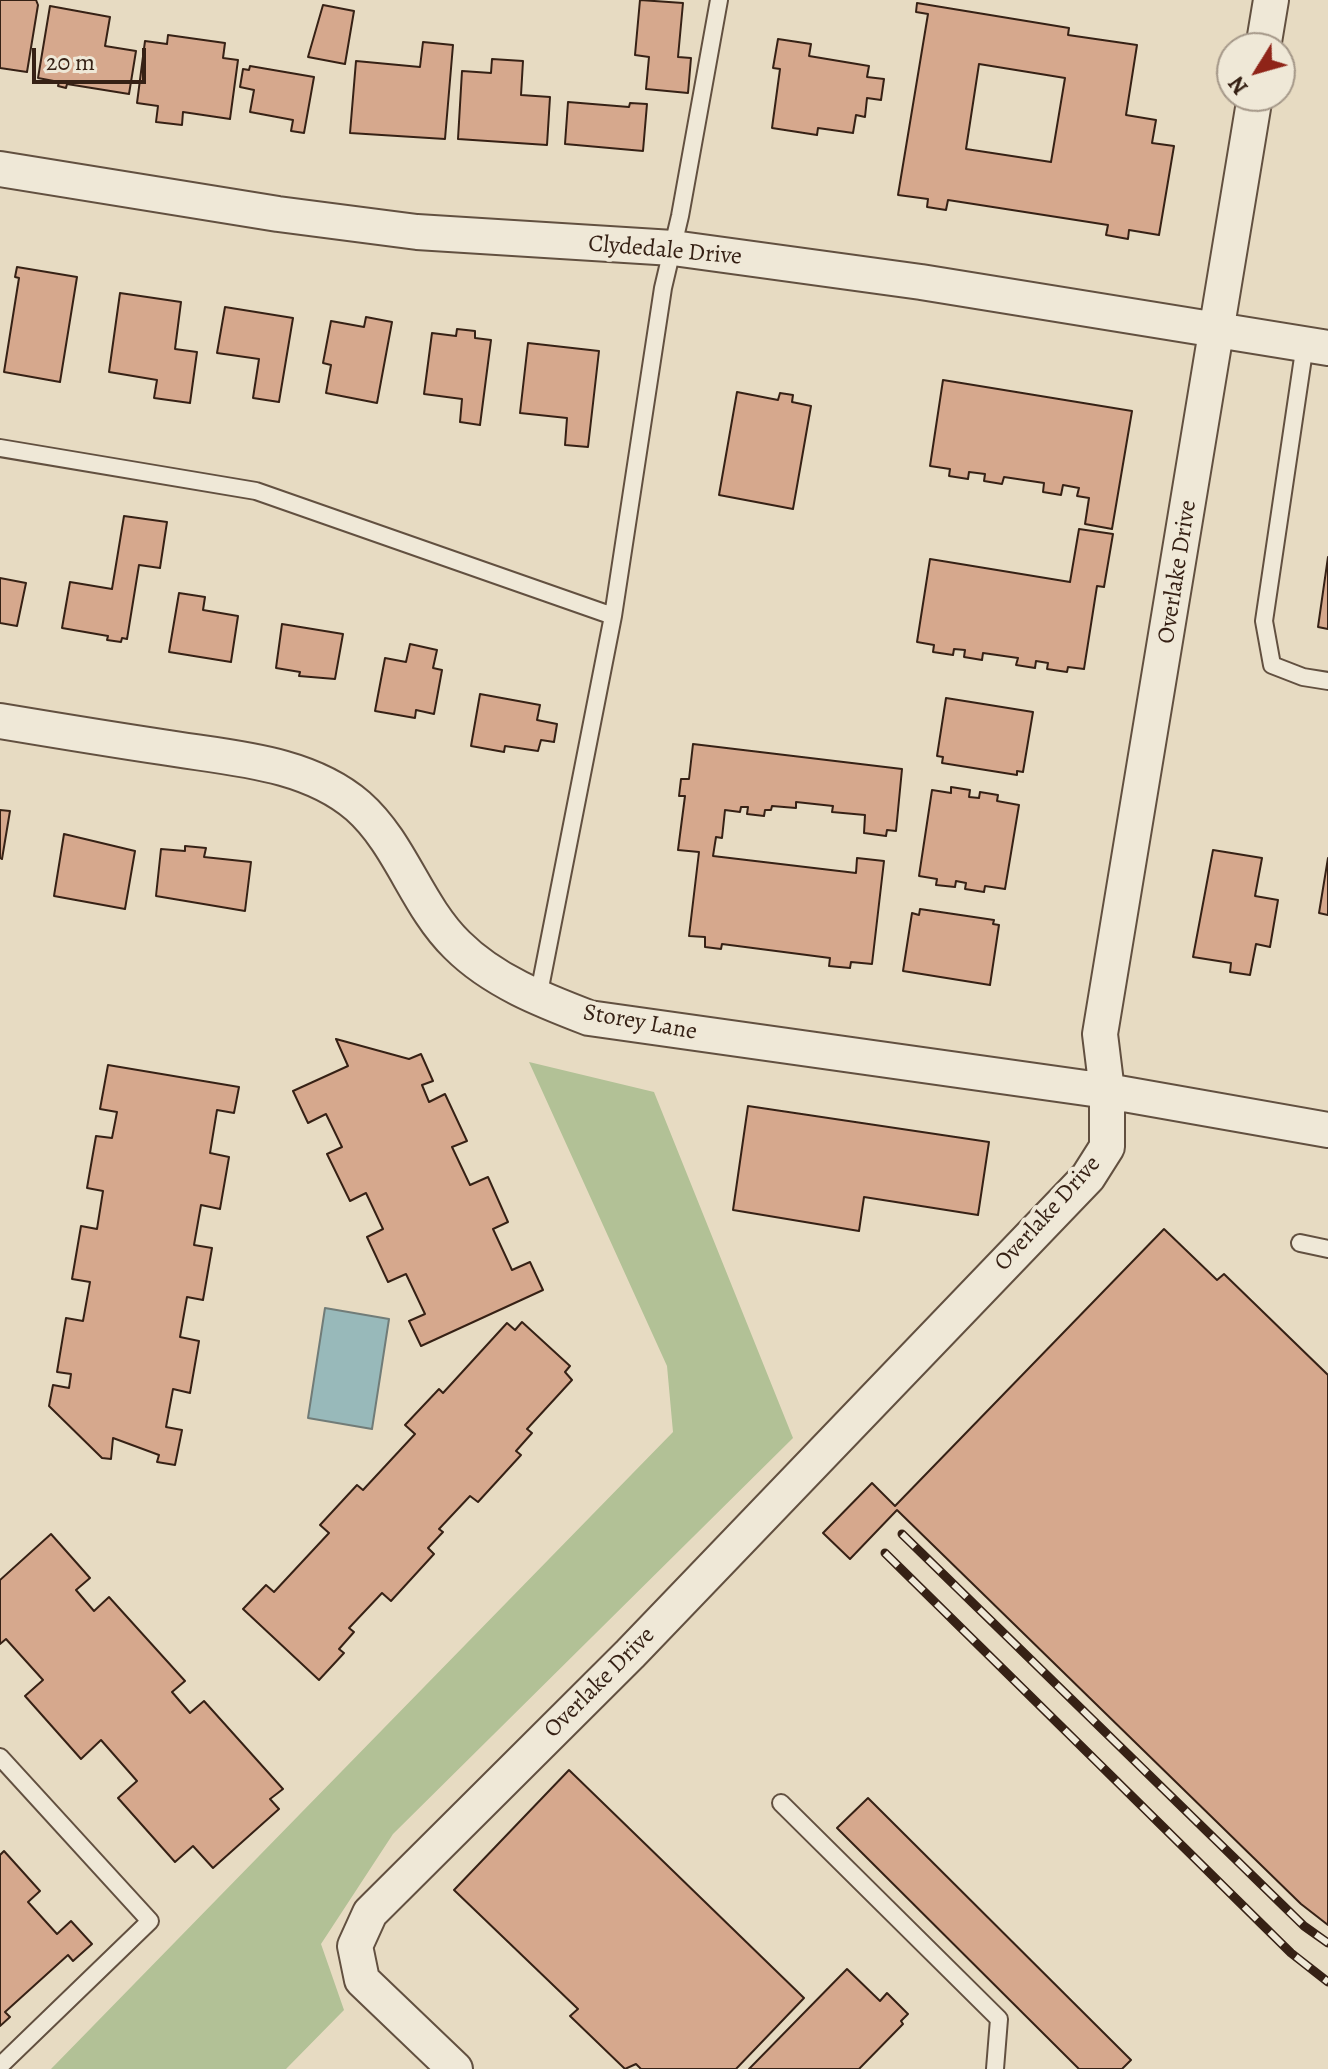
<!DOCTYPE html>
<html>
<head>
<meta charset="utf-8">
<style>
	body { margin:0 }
	#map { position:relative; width:1328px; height:2069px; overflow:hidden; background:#e7dbc2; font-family:Alegreya,serif }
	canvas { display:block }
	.north { position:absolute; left:1216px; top:32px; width:80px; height:80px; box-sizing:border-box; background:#efe8d7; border:2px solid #a59889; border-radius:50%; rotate:233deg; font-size:22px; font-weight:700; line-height:32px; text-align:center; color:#362115 }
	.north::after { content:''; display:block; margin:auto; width:28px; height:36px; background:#8f2418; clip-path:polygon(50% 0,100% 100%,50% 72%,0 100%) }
	.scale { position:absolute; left:32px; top:48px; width:114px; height:36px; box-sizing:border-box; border:4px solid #362115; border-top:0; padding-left:10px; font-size:24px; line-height:28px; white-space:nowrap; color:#362115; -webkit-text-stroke:6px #efe8d7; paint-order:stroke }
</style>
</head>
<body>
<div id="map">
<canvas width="1328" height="2069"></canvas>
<div class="north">N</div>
<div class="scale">20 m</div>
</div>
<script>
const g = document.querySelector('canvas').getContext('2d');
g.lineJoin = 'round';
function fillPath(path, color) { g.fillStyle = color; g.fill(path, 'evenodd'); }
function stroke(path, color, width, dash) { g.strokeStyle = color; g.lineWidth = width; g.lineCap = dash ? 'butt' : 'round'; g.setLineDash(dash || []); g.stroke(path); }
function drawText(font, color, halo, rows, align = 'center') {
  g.font = font + ' Alegreya,serif'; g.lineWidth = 8; g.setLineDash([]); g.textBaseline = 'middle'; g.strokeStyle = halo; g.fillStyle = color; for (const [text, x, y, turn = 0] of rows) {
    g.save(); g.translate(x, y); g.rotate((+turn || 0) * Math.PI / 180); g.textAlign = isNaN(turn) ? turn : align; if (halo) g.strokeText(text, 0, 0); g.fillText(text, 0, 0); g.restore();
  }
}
fillPath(new Path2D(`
	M529,1062L654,1092L793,1438L393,1834L321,1944L344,2010L286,2069H51L673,1432L667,1366Z`), '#b2c196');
const water = new Path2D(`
	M325,1308L389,1319L372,1429L308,1418Z`);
fillPath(water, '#98b9ba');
stroke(water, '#717c78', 2);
const building = new Path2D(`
	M0,0H36L38,5L27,72L0,68Z
	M640,0L683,3L678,57L691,58L688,93L646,89L649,57L635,55Z
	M917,3L1069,28L1068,35L1137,45L1126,115L1156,120L1152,143L1174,146L1159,235L1129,230L1128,239L1106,235L1108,225L948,200L946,210L927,207L928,199L898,195L928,14L916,12ZM979,64L1065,78L1051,162L966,149Z
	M323,5L354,11L345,64L308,57Z
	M50,6L110,17L105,46L136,51L129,94L67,84L66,88L58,86L59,82L38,78Z
	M168,35L225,43L223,58L238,60L230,119L183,112L182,125L156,122L158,106L137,103L145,41L167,44Z
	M778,39L811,44L809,56L869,66L867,77L884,79L881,100L867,98L865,117L856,115L853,133L818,128L817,135L772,128L780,69L773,68Z
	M423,42L453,45L445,139L350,133L356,61L420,67Z
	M492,59L523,61L521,95L550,97L547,145L458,139L462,71L491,73Z
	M250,66L314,77L304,133L291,131L293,120L250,112L254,90L240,87L243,69L249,70Z
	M568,102L629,107L630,103L647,104L643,151L565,144Z
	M17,267L77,277L60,382L4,372L19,278L15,277Z
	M120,293L181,302L175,349L197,352L190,403L154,398L157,380L109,372Z
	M225,307L293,318L279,402L253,398L259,359L217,353Z
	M366,317L392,322L377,403L326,393L331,365L323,363L331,321L364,327Z
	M457,329L475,331V338L491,340L480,425L460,422L462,399L424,394L432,333L456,336Z
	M528,343L599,351L588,447L565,445L567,418L520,413Z
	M943,380L1132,411L1112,529L1085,524L1089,498L1077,496L1079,488L1063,485L1061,495L1043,492L1044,483L1004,477L1002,484L984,481L985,474L969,472L968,479L949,476L950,469L930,466Z
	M737,392L778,400L780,393L793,395L792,402L811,406L793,509L719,495Z
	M124,516L167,522L160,568L139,565L127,639L122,638L121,642L107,640L108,636L62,628L70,582L112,589Z
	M1079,529L1113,534L1104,587L1097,586L1084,669L1068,667L1067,672L1047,669L1048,663L1036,661L1035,668L1016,665L1018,658L983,653L982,660L964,657L965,650L954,649L953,655L933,652L934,645L917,642L930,559L1070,582Z
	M1328,557V629L1318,627Z
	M0,578L26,583L17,626L0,623Z
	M179,593L205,597L203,610L238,616L231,662L169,652Z
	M282,624L343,634L335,679L299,676L300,672L276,668Z
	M410,644L437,650L433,668L442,670L434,714L416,710L415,718L375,711L385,658L406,662Z
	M480,694L540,705L537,720L557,724L554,742L541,740L538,751L505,746L504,752L471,746Z
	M946,698L1033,712L1023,772L1017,771V775L942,763L943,757L937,756Z
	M693,744L902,769L896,831L887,830L886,836L864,833L865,815L832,812L833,806L796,802V808L772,806L771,810H765L764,816L747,814L748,807H741L740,812L725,810L722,838L716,837L713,856L856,873L857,858L884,861L872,964L851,962L850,968L829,966L830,958L722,944L721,949L705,947V937L689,936L699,852L678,850L685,796H679L681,779H689Z
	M951,787L970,790L969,797L979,798L980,792L998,795L997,801L1019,805L1005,889L985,886L984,892L965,889L966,883L956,881L955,887L936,885L937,879L919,876L932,790L951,793Z
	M0,810L10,811L2,859L0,858Z
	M64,834L135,851L125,909L54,896Z
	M185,846L206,848L204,857L251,862L245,911L156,896L161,849L185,851Z
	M1213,850L1262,858L1255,896L1278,900L1270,947L1256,944L1250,975L1230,972L1231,963L1193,957Z
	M1328,858V915L1319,913Z
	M920,909L994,920L993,924L999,925L990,985L903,971L912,913L919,915Z
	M336,1039L409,1059L421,1054L433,1081L422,1085L429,1102L445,1094L467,1141L452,1147L470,1185L488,1177L508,1222L493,1229L512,1270L530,1262L543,1290L421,1346L409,1321L425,1314L406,1274L388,1282L367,1237L383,1229L366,1193L350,1201L327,1154L342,1147L326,1114L308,1123L293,1091L348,1066Z
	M108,1065L239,1087L234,1113L217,1110L210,1153L229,1157L220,1209L201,1205L194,1245L212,1248L203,1300L187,1297L180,1337L199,1341L190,1393L173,1389L166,1427L182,1430L175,1465L157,1462L159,1455L113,1438L111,1459L102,1458L49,1406L53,1385L69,1388L71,1374L57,1372L66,1318L83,1321L90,1282L72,1279L81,1226L97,1229L103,1191L87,1188L96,1136L112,1138L117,1112L100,1109Z
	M748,1106L989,1142L978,1215L864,1197L859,1231L733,1210Z
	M1164,1229L1217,1280L1224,1274L1328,1375V1925L1301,1904L897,1510L850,1559L823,1533L872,1483L895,1506Z
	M522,1322L570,1366L565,1372L572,1380L527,1429L532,1433L516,1451L521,1455L478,1502L470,1496L439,1529L443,1532L428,1548L434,1554L391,1601L382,1593L349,1628L354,1632L339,1649L344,1653L319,1680L243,1609L266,1585L274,1592L329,1533L320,1525L357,1485L363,1490L415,1434L405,1425L439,1389L443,1393L507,1323L515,1330Z
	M51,1534L90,1578L76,1590L94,1611L109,1597L185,1681L172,1692L190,1713L204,1701L283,1789L270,1799L279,1809L213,1868L193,1846L175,1862L118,1798L137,1781L101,1740L81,1759L25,1696L43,1680L6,1639L0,1644V1580Z
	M569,1770L804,1998L736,2069H641L636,2064L625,2069L570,2016L578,2009L454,1890Z
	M868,1798L1131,2060L1122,2069H1079L837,1828Z
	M4,1851L40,1891L28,1902L57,1934L71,1921L92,1944L73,1961L68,1955L5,2012L10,2017L0,2026V1855Z
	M847,1969L880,2001L887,1993L908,2014L901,2021L903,2024L859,2069H749Z`);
fillPath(building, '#d6a88d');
stroke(building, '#362115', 2);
const service = new Path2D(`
	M1305,344L1264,621L1272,665L1303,677L1328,681
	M0,448L256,491L613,616
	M538,998L613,616L663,288L680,216L719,0
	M1300,1243L1328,1249
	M0,1757L150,1921L0,2066
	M781,1803L999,2019L995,2069`);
const minor = new Path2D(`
	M1263,48L1271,0
	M0,169L278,214L417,232L673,248L921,282L1328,348
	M0,721C54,730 108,739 162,747C228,758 306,761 358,806C401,844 416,905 457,945C493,981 542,1000 589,1018L1107,1091L1328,1130
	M455,2069L362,1980L355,1946L370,1913L630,1654L1088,1177L1107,1147V1091L1100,1034L1255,96`);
stroke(service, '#625040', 20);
stroke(minor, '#625040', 38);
stroke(service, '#efe8d7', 16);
stroke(minor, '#efe8d7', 34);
const rail = new Path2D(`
	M902,1534L1304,1926L1328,1943
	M885,1553L1291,1953L1328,1982`);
stroke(rail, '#362115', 9);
stroke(rail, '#efe8d7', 6, [18]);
drawText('24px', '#362115', '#efe8d7', [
	["Clydedale Drive",665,251,5],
	["Overlake Drive",1178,572,-81],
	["Storey Lane",640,1023,10],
	["Overlake Drive",1048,1214,-48],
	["Overlake Drive",600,1683,-45]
]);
</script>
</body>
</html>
